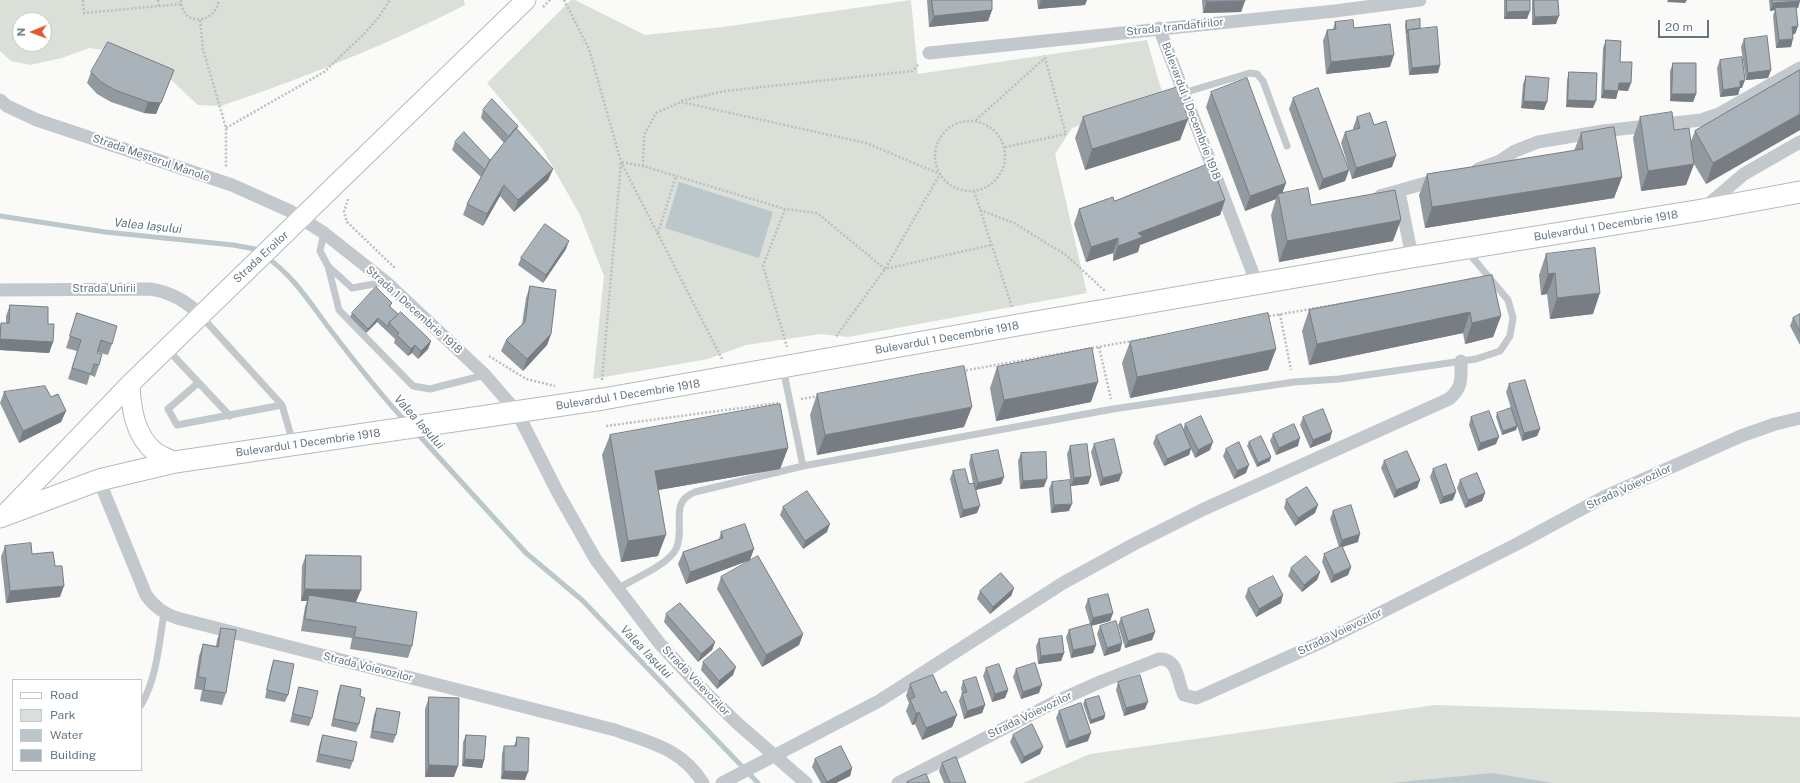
<!DOCTYPE html>
<html>
<head>
<meta charset="utf-8">
<style>
	body { margin:0 }
	#map { position:relative; width:1800px; height:783px; overflow:hidden; background:#fafaf8; font-family:"Public Sans",sans-serif }
	canvas { display:block }
	.legend { position:absolute; left:12px; top:679px; width:130px; height:92px; box-sizing:border-box; background:#fff; border:1px solid #c1c8cd; margin:0; padding:5px 7px; list-style:none; font-size:12px; color:#657683 }
	.legend li { display:flex; align-items:center; gap:8px; height:20px }
	.legend b { width:20px; border:1px solid #c1c8cd }
	.north { position:absolute; left:12px; top:12px; width:40px; height:40px; box-sizing:border-box; background:#fff; border:1px solid #c1c8cd; border-radius:50%; rotate:269deg; font-size:11px; font-weight:700; line-height:16px; text-align:center; color:#657683 }
	.north::after { content:''; display:block; margin:auto; width:14px; height:18px; background:#e4572e; clip-path:polygon(50% 0,100% 100%,50% 72%,0 100%) }
	.scale { position:absolute; left:1658px; top:20px; width:51px; height:18px; box-sizing:border-box; border:2px solid #657683; border-top:0; padding-left:5px; font-size:12px; line-height:14px; white-space:nowrap; color:#657683; -webkit-text-stroke:3px #fff; paint-order:stroke }
</style>
</head>
<body>
<div id="map">
<canvas width="1800" height="783"></canvas>
<ul class="legend">
<li><b style="height:5px;background:#fff"></b>Road</li>
<li><b style="height:11px;background:#dadfd7"></b>Park</li>
<li><b style="height:11px;background:#bbc7cb"></b>Water</li>
<li><b style="height:11px;background:#aab3b9"></b>Building</li>
</ul>
<div class="north">N</div>
<div class="scale">20 m</div>
</div>
<script>
const g = document.querySelector('canvas').getContext('2d');
g.lineJoin = 'round';
function fillPath(path, color) { g.fillStyle = color; g.fill(path, 'evenodd'); }
function stroke(path, color, width, dash) { g.strokeStyle = color; g.lineWidth = width; g.lineCap = dash ? 'butt' : 'round'; g.setLineDash(dash || []); g.stroke(path); }
function drawText(font, color, halo, rows, align = 'center') {
  g.font = font + ' "Public Sans",sans-serif'; g.lineWidth = 4; g.setLineDash([]); g.textBaseline = 'middle'; g.strokeStyle = halo; g.fillStyle = color; for (const [text, x, y, turn = 0] of rows) {
    g.save(); g.translate(x, y); g.rotate((+turn || 0) * Math.PI / 180); g.textAlign = isNaN(turn) ? turn : align; if (halo) g.strokeText(text, 0, 0); g.fillText(text, 0, 0); g.restore();
  }
}
fillPath(new Path2D(`
	M0,0H464L465,5C386,45 304,78 221,106L198,105L156,66L120,52L89,48L62,58L30,65L11,61L0,51ZM20,20H44V44H20Z
	M571,0H575L645,35L723,27L911,0L918,74L1147,40L1164,99L1072,128L1055,154L1087,293L848,337L821,334L746,345L708,359L593,379L604,276L580,215L542,148L487,83Z
	M1435,705L1800,717V783H1023L1090,754Z`), '#dadfd7');
fillPath(new Path2D(`
	M679,182L773,212L759,258L665,228Z
	M1493,773L1553,783H1391Z`), '#bbc7cb');
stroke(new Path2D(`
	M0,216L105,232L233,245L255,249L260,253
	M266,257C293,275 310,303 329,328C354,361 379,393 407,423
	M415,431L526,553L582,600L758,783`), '#bbc7cb', 5);
const secondary = new Path2D(`
	M130,384C131,409 135,436 155,452C161,456 169,459 175,462
	M3,516L130,384L526,0`);
const primary = new Path2D(`
	M0,517L99,480L175,462L603,399L1018,325L1412,257L1702,210L1800,192`);
stroke(secondary, '#b3babf', 21);
stroke(primary, '#b5babe', 23);
stroke(new Path2D(`
	M83,0L84,13L181,4
	M158,0L159,6
	M181,0C181,26 214,26 219,0
	M564,0L589,49L621,162L722,359
	M543,7L550,0
	M200,20L203,49L226,128V167
	M681,101L725,91L912,71L919,64
	M976,120L1045,58
	M935 156a35 35 0 1 1 70 0a35 35 0 1 1-70 0Z
	M226,128L324,72L364,34L378,18L390,0
	M1005,147L1066,134L1044,55
	M643,166L644,135L656,113L681,102L866,143L940,174L885,269L835,338
	M974,191L1012,307
	M348,199L344,212L347,222L395,268
	M785,209L763,266L787,347
	M980,210L1014,223L1066,255L1105,291
	M658,233L676,176
	M1464,281L1475,278
	M1280,314L1291,370
	M1265,317L1390,295
	M1099,347L1111,399
	M489,356L526,379L555,386
	M962,371L1160,336
	M602,380L621,162L643,166L785,209L817,213L885,269L991,245
	M801,399L819,396
	M606,426L778,403`), '#bbbfc2', 2.5, [2, 2]);
stroke(new Path2D(`
	M1183,93L1250,73L1257,74L1263,81L1287,146
	M324,233L320,251L328,266L352,288L385,282
	M328,266L339,310L413,386L430,389L485,375
	M167,349L230,416
	M783,368L803,466
	M198,383L168,409L177,425L282,405L201,316
	M282,405L293,443
	M617,589C633,579 668,565 676,549C686,528 668,502 695,492L803,466L1113,409L1294,382L1339,379L1476,359L1500,351L1510,336L1513,318L1508,300L1467,251
	M141,705C157,678 159,643 164,613`), '#c3c8cc', 7);
stroke(new Path2D(`
	M1159,28L1257,284
	M929,53L1335,11L1420,0
	M0,100L7,106L37,120L232,185L290,211L324,233L386,282L485,375L517,412L558,493L596,560L660,644L698,685L737,723L806,783
	M1478,169L1500,161L1515,151L1538,142L1603,131L1701,120L1719,114L1800,68
	M1399,192L1412,257
	M1380,196L1440,179
	M1704,208L1744,174L1800,142
	M0,290L150,289C170,292 187,301 201,316
	M99,480L146,595C155,607 163,613 177,618L615,730C651,743 681,748 703,783
	M722,783L879,701L1063,583L1136,543L1204,509L1449,399C1463,387 1461,379 1461,361
	M898,783L1055,702L1100,682L1159,659C1179,658 1177,682 1184,695L1196,698L1206,694L1324,641L1517,544L1604,497L1741,436L1775,424L1800,418`), '#c3c8cc', 13);
stroke(secondary, '#fff', 19);
stroke(primary, '#fff', 21);
fillPath(new Path2D(`
	M927,0H992V10L988,21L929,27Z
	M1037,0H1087L1085,5L1038,9Z
	M1202,0H1245L1241,12L1203,13Z
	M1504,0H1530L1527,19H1504Z
	M1532,0H1558L1556,24L1532,25Z
	M1769,0H1800L1798,8H1796L1798,26L1795,34H1793L1791,47L1776,48L1773,16L1775,10L1770,11Z
	M1406,21L1420,28L1440,65L1438,73L1409,75L1405,25Z
	M1335,22L1354,28L1390,67L1326,74L1323,41L1327,30L1333,29Z
	M1744,39L1771,70L1768,78L1746,80L1741,47Z
	M1606,40L1620,62L1628,91L1618,90L1616,99L1601,98L1603,48Z
	M1720,60L1742,88H1740L1738,95L1720,97L1717,68Z
	M1673,63L1696,94L1693,102L1670,101V71Z
	M1800,70V130L1706,184L1694,164L1686,185L1641,191L1633,138L1640,117L1674,130L1691,141L1695,131Z
	M91,72L170,81L156,114L144,113L111,102L97,94L87,83Z
	M1569,72L1593,108L1566,107L1567,80Z
	M1526,76L1544,110L1521,108L1523,84Z
	M1211,92L1283,193L1393,241L1279,262L1271,215L1276,199L1245,211L1206,107Z
	M1293,98L1349,170L1345,181L1319,190L1289,109Z
	M483,110L518,126L517,129L553,169L548,180L514,212L500,196L483,226L463,215L467,204L481,177L452,150L455,142L490,160L504,143L481,118Z
	M1083,117L1188,119L1180,140L1085,170L1075,138Z
	M1357,117L1374,125L1392,167L1352,179L1341,143L1345,132L1353,130V128Z
	M1581,133L1622,177L1614,198L1425,228L1419,195L1427,174L1574,151Z
	M1225,200L1220,215L1140,245L1138,252L1113,261V253L1086,262L1074,224L1079,209L1114,201Z
	M566,249L543,283L518,265L521,258Z
	M1546,254L1593,314L1550,319L1547,294L1541,295L1539,275Z
	M1492,275L1501,316L1493,337L1465,344L1463,333L1309,365L1302,331L1309,310Z
	M530,286L551,334L547,345L523,371L501,351L506,340L522,324L526,298Z
	M392,303L390,307L398,314L431,341L428,349L418,359L412,353L408,356L394,343L395,339L377,322L366,333L350,317L352,313Z
	M10,305L48,324L53,342L49,353L0,350V327L1,323H6V316Z
	M77,313L112,344L108,355L97,352L99,365L95,377L90,375L87,385L68,379L77,351L66,348Z
	M1800,314V345L1790,326L1793,318Z
	M1130,342L1276,349L1268,370L1130,398L1122,363Z
	M997,367L1091,402L996,421L990,388Z
	M1509,384L1540,429L1537,436L1522,441L1517,426L1516,430L1502,435L1496,417L1497,413L1516,424L1506,392Z
	M4,392L51,397L66,411L61,422L19,443L0,403Z
	M817,394L964,427L817,455L810,415Z
	M1303,417L1330,440L1310,448L1300,425Z
	M1471,417L1496,444L1478,451L1469,425Z
	M1185,424L1210,450L1195,458L1191,449L1189,455L1164,466L1153,443L1156,436L1183,430Z
	M1273,434L1298,446L1276,455L1270,441Z
	M610,435L788,448L780,469L658,490V556L621,562L602,455Z
	M1249,442L1270,461L1257,467L1247,446Z
	M1094,444L1119,481L1100,486L1091,452Z
	M1070,446L1091,476L1088,484L1071,486L1067,454Z
	M1226,449L1246,473L1234,479L1223,456Z
	M1021,453L1044,487L1020,489L1018,461Z
	M971,455L1004,477L1001,484L976,490L977,513L960,518L950,479L953,471L969,484L973,483L969,463Z
	M1384,461L1420,480L1417,488L1394,498L1381,468Z
	M1433,469L1453,500L1440,504L1430,477Z
	M1460,480L1485,493L1482,501L1465,508L1457,488Z
	M1052,482L1069,511L1051,513L1049,489Z
	M1286,500L1315,513L1295,526L1284,508Z
	M783,507L827,532L803,549L780,515Z
	M1333,511L1358,542L1342,547L1351,567L1348,575L1331,583L1322,562L1324,554L1339,547L1330,519Z
	M721,532L750,560L686,584L678,564L683,552L719,539Z
	M5,546L32,554L60,597L6,603L1,557Z
	M306,555L356,602L348,601L412,646L408,658L350,649L352,638L301,631L305,607L307,601H301L302,566Z
	M1291,568L1320,572L1317,580L1302,592L1288,576Z
	M721,577L803,634L799,645L762,667L717,589Z
	M1014,588L1011,596L990,614L977,599L980,591Z
	M1248,589L1281,603L1256,617L1245,597Z
	M1088,599L1113,613L1110,621L1091,626L1096,645L1093,653L1071,658L1066,637L1069,630L1090,624L1085,607Z
	M666,614L715,642L712,650L698,662L664,622Z
	M1121,618L1155,632L1152,640L1125,648L1118,625Z
	M1100,626L1122,643L1120,651L1104,656L1097,634Z
	M221,628L226,693L222,705L200,701L202,690L194,689L199,656L203,644L216,646L217,640Z
	M1039,639L1064,653L1061,661L1038,664L1036,646Z
	M274,660L288,695L285,702L265,698L271,668Z
	M703,662L733,675L717,689L701,670Z
	M986,668L1008,690L1005,698L992,702L983,676Z
	M1016,669L1039,693L1021,699L1013,677Z
	M963,681L985,705L982,713L964,719L959,701L962,693L961,688Z
	M1118,682L1145,709L1124,716L1116,690Z
	M910,684L941,693L957,715L952,727L922,740L915,724L912,725L906,711L909,703L906,696Z
	M341,685L359,724L356,732L331,726L338,693Z
	M299,687L312,718L309,726L290,722L297,695Z
	M429,697L454,777H425V709Z
	M1085,700L1105,715L1104,719L1090,724L1083,704Z
	M377,708L396,735L393,743L370,738L374,715Z
	M1059,711L1088,741L1066,748L1056,718Z
	M323,735L353,761L350,769L316,762L320,743Z
	M466,735L484,760L482,768L462,766L463,742Z
	M1013,735L1040,754L1021,764L1010,742Z
	M517,737L525,780L501,779L502,754L504,746H514Z
	M815,759L852,768L850,776L836,783H821L812,767Z
	M942,763L966,783H944L939,771Z`), '#929a9f');
fillPath(new Path2D(`
	M1041,0H1087L1085,5L1038,9Z
	M1668,0H1687L1685,3L1667,2Z
	M1245,1L1241,12L1203,13L1207,2Z
	M1800,1L1798,8L1776,10L1775,8V10L1770,11L1773,3Z
	M992,10L988,21L929,27L934,16Z
	M1530,11L1527,19H1504L1507,12Z
	M1559,16L1556,24L1532,25L1535,17Z
	M1798,26L1795,34L1790,35L1792,27Z
	M1793,39L1791,47L1776,48L1779,40Z
	M1394,55L1390,67L1326,74L1331,62Z
	M1440,65L1438,73L1409,75L1412,68Z
	M174,70L156,114L144,113L148,102Z
	M1771,70L1768,78L1746,80L1748,73Z
	M1745,80L1742,88H1740L1738,95L1720,97L1723,90L1740,81Z
	M1619,83H1631L1628,91L1616,90Z
	M1604,90L1618,91L1616,99L1601,98Z
	M1672,94H1696L1693,102L1670,101Z
	M1568,100L1596,101L1593,108L1566,107Z
	M1524,101L1547,102L1544,110L1521,108Z
	M1800,114V130L1706,184L1713,163Z
	M1188,119L1180,140L1085,170L1092,149Z
	M1396,156L1392,167L1352,179L1356,168Z
	M1694,164L1686,185L1641,191L1648,171Z
	M553,169L548,180L514,212L518,200Z
	M1349,170L1345,181L1319,190L1323,179Z
	M1622,177L1614,198L1425,228L1432,207Z
	M1286,183L1281,197L1278,194L1276,199L1245,211L1250,196Z
	M504,185L500,196L483,226L487,214Z
	M1225,200L1220,215L1140,245L1138,252L1113,261L1118,246L1138,233Z
	M1401,220L1393,241L1279,262L1287,241Z
	M1118,238L1113,253L1086,262L1091,247Z
	M569,241L566,249L543,283L546,275Z
	M1555,273L1547,294L1541,295L1548,274Z
	M1600,293L1593,314L1550,319L1557,298Z
	M1470,312L1463,333L1309,365L1317,344Z
	M1501,316L1493,337L1465,344L1472,323Z
	M378,318L377,322L366,333L368,329Z
	M551,334L547,345L523,371L527,359Z
	M0,339L53,342L49,353L0,350Z
	M431,341L428,349L418,359L421,351Z
	M415,345L412,353L408,356L411,349Z
	M1276,349L1268,370L1130,398L1137,377Z
	M1098,382L1091,402L996,421L1004,400Z
	M972,407L964,427L817,455L825,435Z
	M66,411L61,422L19,443L23,431Z
	M1517,426L1516,430L1502,435L1503,431Z
	M1540,429L1537,436L1522,441L1524,433Z
	M1332,432L1330,440L1310,448L1313,440Z
	M1499,437L1496,444L1478,451L1480,443Z
	M1300,438L1298,446L1276,455L1279,448Z
	M1213,442L1210,450L1195,458L1198,450Z
	M788,448L780,469L647,492L655,471Z
	M1191,448L1189,455L1164,466L1167,459Z
	M1271,457L1270,461L1257,467L1258,463Z
	M1249,465L1246,473L1234,479L1237,471Z
	M1122,473L1119,481L1100,486L1103,478Z
	M1091,476L1088,484L1071,486L1074,478Z
	M1004,477L1001,484L975,490L978,483Z
	M1047,479L1044,487L1020,489L1023,481Z
	M1420,480L1417,488L1394,498L1396,490Z
	M1456,492L1453,500L1440,504L1443,497Z
	M1485,493L1482,501L1465,508L1468,500Z
	M1072,504L1069,511L1051,513L1054,505Z
	M1318,505L1315,513L1295,526L1298,518Z
	M980,506L977,513L960,518L963,510Z
	M830,524L827,532L803,549L805,541Z
	M1360,534L1358,542L1339,548L1342,540Z
	M666,535L658,556L621,562L628,541Z
	M754,549L750,560L686,584L690,572Z
	M1351,567L1348,575L1331,583L1334,575Z
	M1320,572L1317,580L1302,592L1304,585Z
	M64,586L60,597L6,603L10,591Z
	M1014,588L1011,596L990,614L993,607Z
	M305,589L361,590L356,602L308,601L309,595L307,601H301Z
	M1283,595L1281,603L1256,617L1259,609Z
	M1113,613L1110,621L1090,626L1093,618Z
	M1155,632L1152,640L1125,648L1128,641Z
	M803,634L799,645L762,667L766,655Z
	M715,642L712,650L698,662L701,654Z
	M1122,643L1120,651L1104,656L1107,648Z
	M1096,645L1093,653L1071,658L1073,650Z
	M1064,653L1061,661L1038,664L1041,656Z
	M736,667L733,675L717,689L719,681Z
	M1042,685L1039,693L1021,699L1023,692Z
	M1008,690L1005,698L992,702L995,694Z
	M1148,702L1145,709L1124,716L1126,708Z
	M985,705L982,713L964,719L967,711Z
	M919,712L915,724L912,725L916,714Z
	M957,715L952,727L922,740L926,728Z
	M1105,715L1104,719L1090,724L1091,720Z
	M1091,733L1088,741L1066,748L1069,741Z
	M1043,747L1040,754L1021,764L1024,757Z
	M465,759L484,760L482,768L462,766Z
	M429,765L458,766L454,777H425Z
	M852,768L850,776L836,783H826L827,782Z
	M504,771L528,772L525,780L501,779Z`), '#777d82');
const building = new Path2D(`
	M932,0H992V10L934,16Z
	M1207,0H1245V1L1207,2Z
	M1507,0H1530V11L1507,12Z
	M1534,0H1558L1559,16L1535,17Z
	M1772,0H1800V1L1773,3Z
	M1796,7L1798,26L1792,27L1793,39L1779,40L1775,8Z
	M1420,19V28L1408,30L1407,33L1406,21Z
	M1353,20L1354,28L1390,24L1394,55L1331,62L1327,30L1336,29L1335,22Z
	M1437,27L1440,65L1412,68L1408,30Z
	M1767,36L1771,70L1748,73L1744,39Z
	M1606,40L1621,41L1620,62H1632L1631,83H1619L1618,91L1604,90Z
	M108,42L174,70L161,103L148,102L115,90L101,82L91,72Z
	M1742,57L1745,80L1740,81V87L1723,90L1720,60Z
	M1673,63H1696V94H1672Z
	M1800,70V114L1713,163L1695,131Z
	M1569,72L1597,73L1596,101L1568,100Z
	M1526,76L1549,78L1547,102L1524,101Z
	M1247,78L1286,183L1250,196L1211,92Z
	M1178,87L1188,119L1092,149L1083,117Z
	M1318,88L1349,170L1323,179L1293,98Z
	M492,99L518,126L509,137L483,110Z
	M1672,112L1674,130L1689,128L1694,164L1648,171L1640,117Z
	M1370,113L1374,125L1386,121L1396,156L1356,168L1345,132L1360,128L1357,117Z
	M1614,127L1622,177L1432,207L1427,174L1583,149L1581,133Z
	M516,128L553,169L518,200L504,185L487,214L467,204L489,162Z
	M464,132L490,160L485,170L455,142Z
	M1211,163L1225,200L1138,233L1143,237L1118,246V238L1091,247L1079,209L1113,197L1114,201Z
	M1308,188L1311,205L1395,190L1401,220L1287,241L1278,194Z
	M545,224L569,241L546,275L521,258Z
	M1595,248L1600,293L1557,298L1555,273L1548,274L1546,254Z
	M1492,275L1501,316L1472,323L1470,312L1317,344L1309,310Z
	M530,286L556,290L551,334L527,359L506,340L525,322Z
	M376,287L392,303L389,306L398,314L389,323L388,327L378,318L368,329L352,313Z
	M10,305L48,307V324H54L53,342L0,339L1,323H9Z
	M401,312L431,341L421,351L415,345L411,349L397,335L399,333L389,323Z
	M77,313L117,326L112,344L101,340L97,353L102,354L99,365L94,364L91,374L72,368L81,340L70,336Z
	M1268,313L1276,349L1137,377L1130,342Z
	M1800,314V332L1793,318Z
	M1092,348L1098,382L1004,400L997,367Z
	M964,366L972,407L825,435L817,394Z
	M1525,380L1540,429L1524,433L1509,384Z
	M45,386L51,397L58,394L66,411L23,431L4,392Z
	M780,404L788,448L655,471L666,535L628,541L610,435Z
	M1511,408L1517,426L1503,431L1497,413Z
	M1323,409L1332,432L1313,440L1303,417Z
	M1489,411L1499,437L1480,443L1471,417Z
	M1201,416L1213,442L1198,450L1185,424Z
	M1181,424L1191,448L1167,459L1156,436Z
	M1294,424L1300,438L1279,448L1273,434Z
	M1261,436L1271,457L1258,463L1249,442Z
	M1114,439L1122,473L1103,478L1094,444Z
	M1239,442L1249,465L1237,471L1226,449Z
	M1087,444L1091,476L1074,478L1070,446Z
	M998,450L1004,477L978,483L971,455Z
	M1407,451L1420,480L1396,490L1384,461Z
	M1046,452L1047,479L1023,481L1021,453Z
	M1446,464L1456,492L1443,497L1433,469Z
	M965,469L969,484L974,483L980,506L963,510L953,471Z
	M1477,473L1485,493L1468,500L1460,480Z
	M1070,480L1072,504L1054,505L1052,482Z
	M1307,487L1318,505L1298,518L1286,500Z
	M807,491L830,524L805,541L783,507Z
	M1351,505L1360,534L1342,540L1333,511Z
	M745,524L754,549L690,572L683,552L723,538L721,532Z
	M31,543L32,554L53,552L55,566H62L64,586L10,591L5,546Z
	M1342,546L1351,567L1334,575L1324,554Z
	M306,555L361,556V590L305,589Z
	M758,556L803,634L766,655L721,577Z
	M1306,556L1320,572L1304,585L1291,568Z
	M1001,573L1014,588L993,607L980,591Z
	M1273,576L1283,595L1259,609L1248,589Z
	M1108,594L1113,613L1093,618L1088,599Z
	M309,595L417,612L412,646L354,637L356,627L305,619Z
	M680,603L715,642L701,654L666,614Z
	M1148,609L1155,632L1128,641L1121,618Z
	M1116,621L1122,643L1107,648L1100,626Z
	M1091,624L1096,645L1073,650L1069,630Z
	M221,628L236,630L226,693L204,690L206,678L198,677L203,644L218,647Z
	M1062,636L1064,653L1041,656L1039,639Z
	M720,648L736,667L719,681L703,662Z
	M274,660L294,664L288,695L267,690Z
	M1035,663L1042,685L1023,692L1016,669Z
	M999,664L1008,690L995,694L986,668Z
	M933,675L941,693L946,691L957,715L926,728L919,712L916,714L910,699L915,697L910,684Z
	M1140,675L1148,702L1126,708L1118,682Z
	M976,677L985,705L967,711L962,693L967,692L963,681Z
	M341,685L361,689L360,696L365,698L359,724L334,719Z
	M299,687L318,691L312,718L293,714Z
	M1099,696L1105,715L1091,720L1085,700Z
	M429,697L459,698L458,766L429,765Z
	M1081,703L1091,733L1069,741L1059,711Z
	M377,708L400,712L396,735L373,731Z
	M1032,724L1043,747L1024,757L1013,735Z
	M323,735L357,742L353,761L319,754Z
	M466,735L486,736L484,760L465,759Z
	M517,737L529,738L528,772L504,771V746H516Z
	M841,746L852,768L827,782L815,759Z
	M956,757L966,783H950L942,763Z
	M926,774L930,783H907V782Z`);
fillPath(building, '#aab3b9');
stroke(building, '#777d82', 1);
drawText('11px', '#657683', '#fff', [
	["Strada trandafirilor",1175,27,-6],
	["Bulevardul 1 Decembrie 1918",1191,111,69],
	["Strada Meșterul Manole",151,158,19],
	["Bulevardul 1 Decembrie 1918",1606,226,-9],
	["Strada Eroilor",261,257,-43],
	["Strada Unirii",104,289],
	["Strada 1 Decembrie 1918",414,310,42],
	["Bulevardul 1 Decembrie 1918",947,338,-10],
	["Bulevardul 1 Decembrie 1918",628,395,-9],
	["Bulevardul 1 Decembrie 1918",308,443,-8],
	["Strada Voievozilor",1629,487,-25],
	["Strada Voievozilor",1340,632,-26],
	["Strada Voievozilor",368,667,14],
	["Strada Voievozilor",696,681,46],
	["Strada Voievozilor",1030,715,-26]
]);
drawText('italic 12px', '#60757c', '#fff', [
	["Valea Iașului",148,226,6],
	["Valea Iașului",419,422,48],
	["Valea Iașului",646,652,46]
]);
</script>
</body>
</html>
